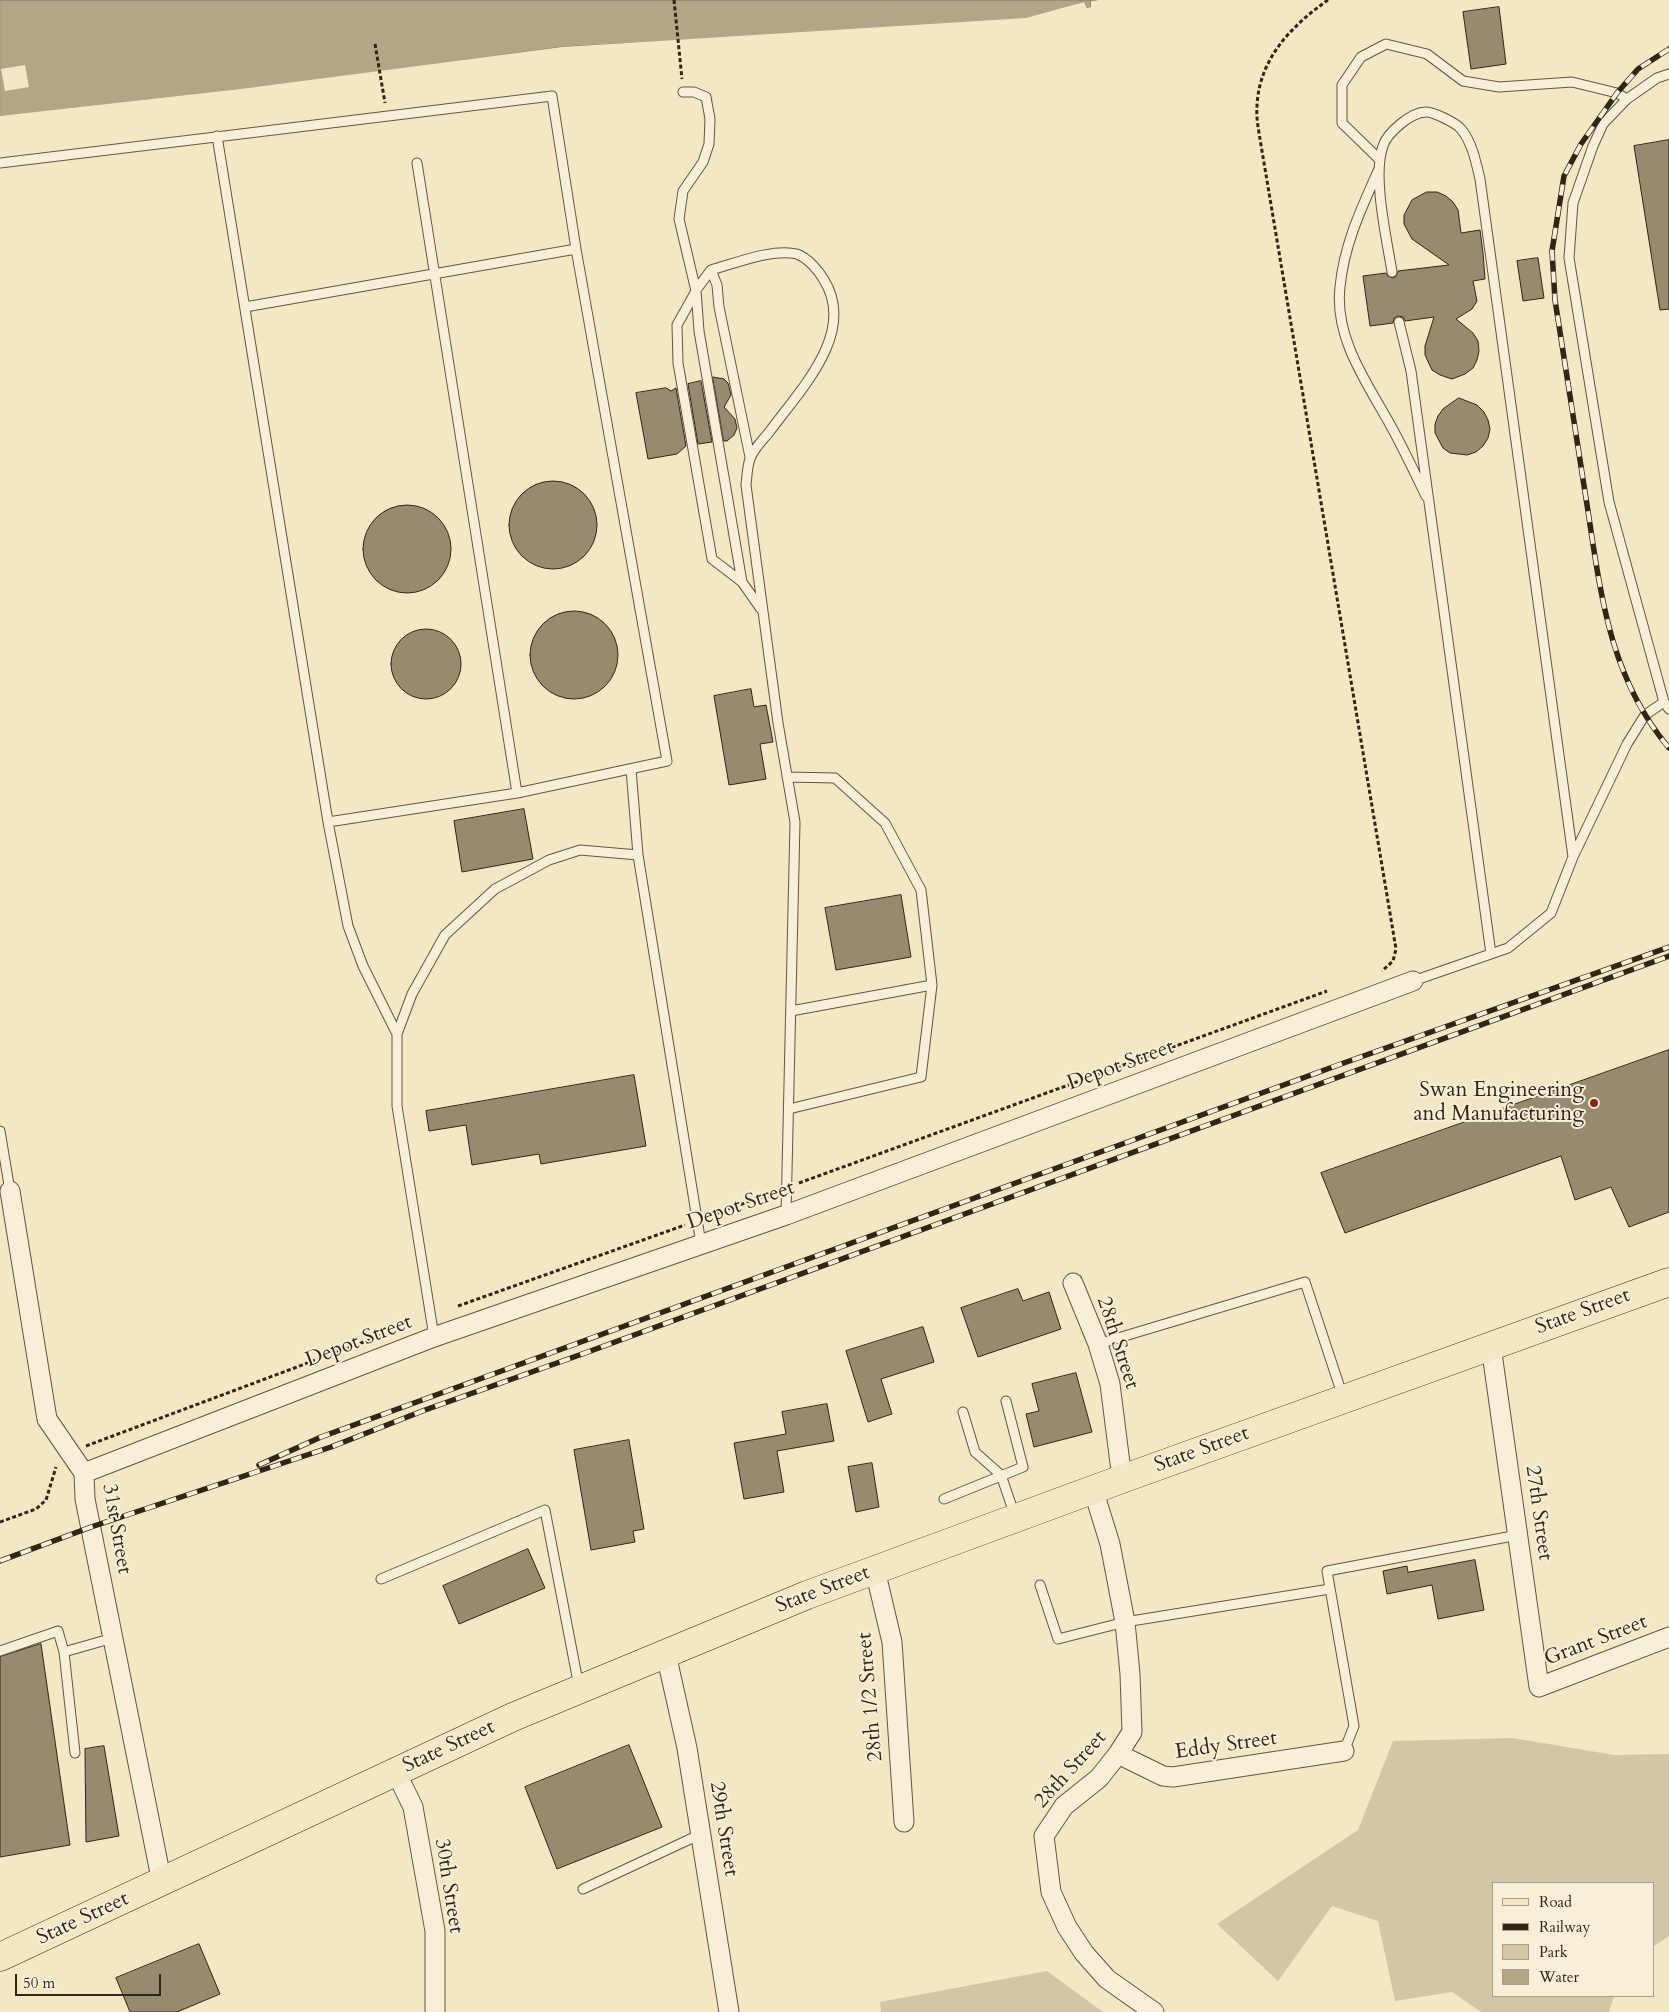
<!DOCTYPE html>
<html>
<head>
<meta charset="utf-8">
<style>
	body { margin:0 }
	#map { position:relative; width:1669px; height:2012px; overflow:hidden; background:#f4e7c3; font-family:Cardo,serif }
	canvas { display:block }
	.legend { position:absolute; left:1492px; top:1882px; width:162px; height:115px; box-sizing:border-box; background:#f8efd8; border:1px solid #a89e8a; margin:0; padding:6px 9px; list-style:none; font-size:15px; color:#312516 }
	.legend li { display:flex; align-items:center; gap:10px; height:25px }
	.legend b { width:25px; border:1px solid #a89e8a }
	.scale { position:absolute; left:15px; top:1974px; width:146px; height:22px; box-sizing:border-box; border:2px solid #312516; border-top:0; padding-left:6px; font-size:15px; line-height:18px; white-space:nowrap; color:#312516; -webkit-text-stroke:4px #f8efd8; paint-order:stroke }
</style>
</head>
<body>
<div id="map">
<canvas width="1669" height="2012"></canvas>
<ul class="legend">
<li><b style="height:6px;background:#f4e7c3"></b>Road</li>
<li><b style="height:6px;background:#312516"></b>Railway</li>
<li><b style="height:14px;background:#d3c6a6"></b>Park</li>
<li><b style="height:14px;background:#b2a588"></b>Water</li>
</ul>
<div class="scale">50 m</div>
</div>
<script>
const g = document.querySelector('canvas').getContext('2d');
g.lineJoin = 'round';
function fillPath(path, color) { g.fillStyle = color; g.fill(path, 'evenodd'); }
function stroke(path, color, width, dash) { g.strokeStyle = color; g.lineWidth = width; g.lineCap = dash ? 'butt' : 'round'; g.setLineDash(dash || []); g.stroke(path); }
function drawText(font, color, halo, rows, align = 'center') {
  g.font = font + ' Cardo,serif'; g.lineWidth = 4; g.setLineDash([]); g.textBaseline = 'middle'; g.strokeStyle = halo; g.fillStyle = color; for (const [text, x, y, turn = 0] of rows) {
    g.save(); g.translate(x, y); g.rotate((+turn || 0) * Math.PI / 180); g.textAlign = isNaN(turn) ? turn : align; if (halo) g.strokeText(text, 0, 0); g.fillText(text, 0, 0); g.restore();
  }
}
fillPath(new Path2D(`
	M1513,1738L1614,1755L1669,1754V1936L1653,1947V1883H1493V1996H1614L1609,2012H1481L1452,1992L1395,2001L1378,1921L1332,1906L1278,1981L1217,1924L1358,1830L1393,1741Z
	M1047,1971L1103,2012H881L880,2002Z`), '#d3c6a6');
const water = new Path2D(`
	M0,0H1098L1091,1V7L1087,8L1084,2L1027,21L562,47L0,123Z`);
fillPath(water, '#b2a588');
stroke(water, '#7e725a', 1);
fillPath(new Path2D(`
	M1100,0L1094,3L1092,9L1086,10L1083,5L1027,23L833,41L562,50L243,95L0,125V116L241,89L562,47L1026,18L1084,2L1087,8L1091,7V1Z
	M25,65L29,87L5,91L1,69Z`), '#f4e7c3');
const building = new Path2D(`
	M1499,7L1506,64L1471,69L1463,12Z
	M1669,140V309L1660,310L1634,146Z
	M1427,192H1437L1446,196L1453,202L1458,210L1461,233L1480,230L1483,253L1485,279L1473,281L1477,301L1472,309L1456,319L1473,333L1478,341L1479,351L1477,360L1473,368L1465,374L1452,379L1440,375L1432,370L1425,355V346L1434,317L1405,321L1403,317L1398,316L1394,318L1393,323L1370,326L1363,276L1386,273L1388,276L1393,278L1396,276L1398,271L1449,265L1412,239L1404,224V215L1412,200Z
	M1538,258L1544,298L1523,301L1517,261Z
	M713,377L724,379L728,383L731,395L724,407L735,419L737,428L734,435L727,441H724Z
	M701,381L712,442L698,444L688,384Z
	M666,388L671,391L676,388L686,446L677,454L648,459L636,393Z
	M1459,398L1477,405L1484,412L1488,420L1490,429L1488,438L1483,446L1476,452L1467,455L1450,453L1443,448L1435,433V424L1438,416L1443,409Z
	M509 525a44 44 0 1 1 88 0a44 44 0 1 1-88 0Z
	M363 549a44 44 0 1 1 88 0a44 44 0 1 1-88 0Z
	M530 655a44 44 0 1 1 88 0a44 44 0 1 1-88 0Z
	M391 664a35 35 0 1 1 70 0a35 35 0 1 1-70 0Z
	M751,689L754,707L766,705L773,742L760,744L766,779L729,785L714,696Z
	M524,809L533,859L462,872L454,821Z
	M901,895L911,957L836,970L825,908Z
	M1669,1050V1212L1629,1227L1611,1187L1575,1200L1561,1156L1345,1233L1321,1173Z
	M634,1075L646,1146L541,1164L539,1154L472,1165L466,1125L429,1131L426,1111Z
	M1018,1289L1023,1301L1049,1292L1061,1329L978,1357L961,1308Z
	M923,1327L934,1362L881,1379L892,1414L868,1422L846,1351Z
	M1076,1373L1092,1432L1034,1447L1026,1414L1039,1411L1032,1384Z
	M827,1404L834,1441L777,1451L784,1492L744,1499L734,1443L786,1434L782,1412Z
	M629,1440L644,1529L633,1531L635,1542L591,1550L574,1450Z
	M872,1463L879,1507L856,1512L848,1467Z
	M528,1549L545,1588L459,1624L443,1586Z
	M1475,1560L1484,1610L1438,1619L1432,1585L1387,1594L1383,1571L1407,1566L1408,1572Z
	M41,1644L70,1845L0,1857V1657Z
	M629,1745L662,1827L557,1869L525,1787Z
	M104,1746L119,1836L86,1842L85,1749Z
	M199,1944L220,1994L177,2012H130L116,1978Z`);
fillPath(building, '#968a70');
stroke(building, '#312516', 1);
const service = new Path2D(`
	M1669,74L1657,78L1627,99L1603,124L1593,146L1573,203L1569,258L1609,502L1664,702L1669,709
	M683,92H694L706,97L710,119L709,144L703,162L683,191L679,219L696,291L677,325L678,363L712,559L742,582
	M1380,160L1342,123V85L1361,57L1386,44L1427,54L1463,81L1499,87L1572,82L1617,93L1627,99
	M0,163C184,140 368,120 552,96L576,249L667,761L517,793L328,822L217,136
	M417,163L517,793
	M1378,171C1361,209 1344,245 1340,287C1334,339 1368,384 1392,428C1404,450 1415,473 1426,496
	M711,270L696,290L699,331L742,582L761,609
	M1392,272C1387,240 1372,176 1383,146C1387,133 1411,112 1426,112C1434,112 1456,123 1461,129C1472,142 1476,162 1480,179L1573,857
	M245,307L576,249
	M1399,322L1411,371L1491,954
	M750,457L719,307L717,285L711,270C736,263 773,248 797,254C808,258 819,271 824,280C857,333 800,390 770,431C764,439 753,449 750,459C747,467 747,477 746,485L778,723L795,822L786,1215
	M631,769L638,855L701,1244
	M787,777L835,778L885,823L921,890L932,985L791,1011
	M328,822L348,926L363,966L397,1034
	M1413,981L1508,948L1551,913L1573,857L1627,744L1645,715L1664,702
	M789,1109L921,1077L932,985
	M0,1131L10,1191
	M434,1337L397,1106V1034L412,994L445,935L495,889L549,860L580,850L638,855
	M1098,1344L1305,1282L1343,1397
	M963,1412L975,1452L1001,1475L1015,1516
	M944,1499L1023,1467L1006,1401
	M381,1579L545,1510L579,1687
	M1040,1585L1058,1639L1125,1622L1330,1589
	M0,1651L58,1631L64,1652L113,1638
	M64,1652L75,1753
	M1344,1751L1354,1726L1327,1571L1518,1535
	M583,1889L701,1834`);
const minor = new Path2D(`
	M10,1191L47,1419L84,1473L85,1499L162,1883
	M1073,1283L1098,1344L1110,1384L1122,1479
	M1491,1346L1539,1687L1669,1637
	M84,1473L434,1337L786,1215L1413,981
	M1093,1489L1110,1544L1125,1622L1130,1674L1132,1732L1118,1754L1099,1778L1064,1806L1044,1836L1051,1892L1067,1927L1084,1953L1107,1979L1154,2012
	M875,1570L892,1642L904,1822
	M666,1654L687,1748L729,2012
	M1118,1754L1163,1776L1173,1777L1344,1751
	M396,1772L413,1807L435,1931V2012`);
const primary = new Path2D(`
	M0,1957L513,1717L807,1595L1122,1479L1669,1282`);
stroke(service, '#625641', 11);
stroke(minor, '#625641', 21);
stroke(primary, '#312516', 29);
stroke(new Path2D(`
	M674,0L682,79
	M1328,0C1291,26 1259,59 1257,106C1256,119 1259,132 1261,145L1396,949L1393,961L1382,971
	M375,44L385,103
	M799,1183L1327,991
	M710,1216L772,1193
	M458,1306L685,1225
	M86,1446L385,1334
	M0,1522L36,1509L46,1500L56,1467`), '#312516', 3, [4, 2.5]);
stroke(service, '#f8efd8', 9);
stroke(minor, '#f8efd8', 19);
stroke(primary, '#f4e7c3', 28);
const rail = new Path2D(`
	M1669,49L1638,69L1617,93L1581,144L1564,176L1552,251L1555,300C1565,364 1575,428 1585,492C1600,585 1606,673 1669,748
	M259,1465L321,1437L1341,1064L1669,947
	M0,1561L91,1527L331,1447L425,1410L585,1353L1669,956`);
stroke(rail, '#312516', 5.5);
stroke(rail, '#f8efd8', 4, [11]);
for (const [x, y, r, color] of [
	[1594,1103,5,"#8f2418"]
]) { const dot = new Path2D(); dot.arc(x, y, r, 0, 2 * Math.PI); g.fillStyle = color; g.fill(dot); stroke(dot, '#f8efd8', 2); }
drawText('21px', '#312516', '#f8efd8', [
	["Depot Street",1121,1066,-20],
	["Depot Street",741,1206,-19],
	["State Street",1583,1312,-20],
	["Depot Street",359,1342,-21],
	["28th Street",1117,1343,72],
	["State Street",1202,1450,-20],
	["27th Street",1538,1513,82],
	["31st Street",116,1529,80],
	["State Street",823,1590,-21],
	["Grant Street",1596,1641,-21],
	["28th 1/2 Street",871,1697,-95],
	["Eddy Street",1226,1746,-8],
	["State Street",449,1747,-25],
	["28th Street",1071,1770,-48],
	["29th Street",723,1829,81],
	["30th Street",448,1886,81],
	["State Street",83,1919,-25]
]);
drawText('21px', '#312516', '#f8efd8', [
	["Swan Engineering",1584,1091],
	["and Manufacturing",1584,1115]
], 'right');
</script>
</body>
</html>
